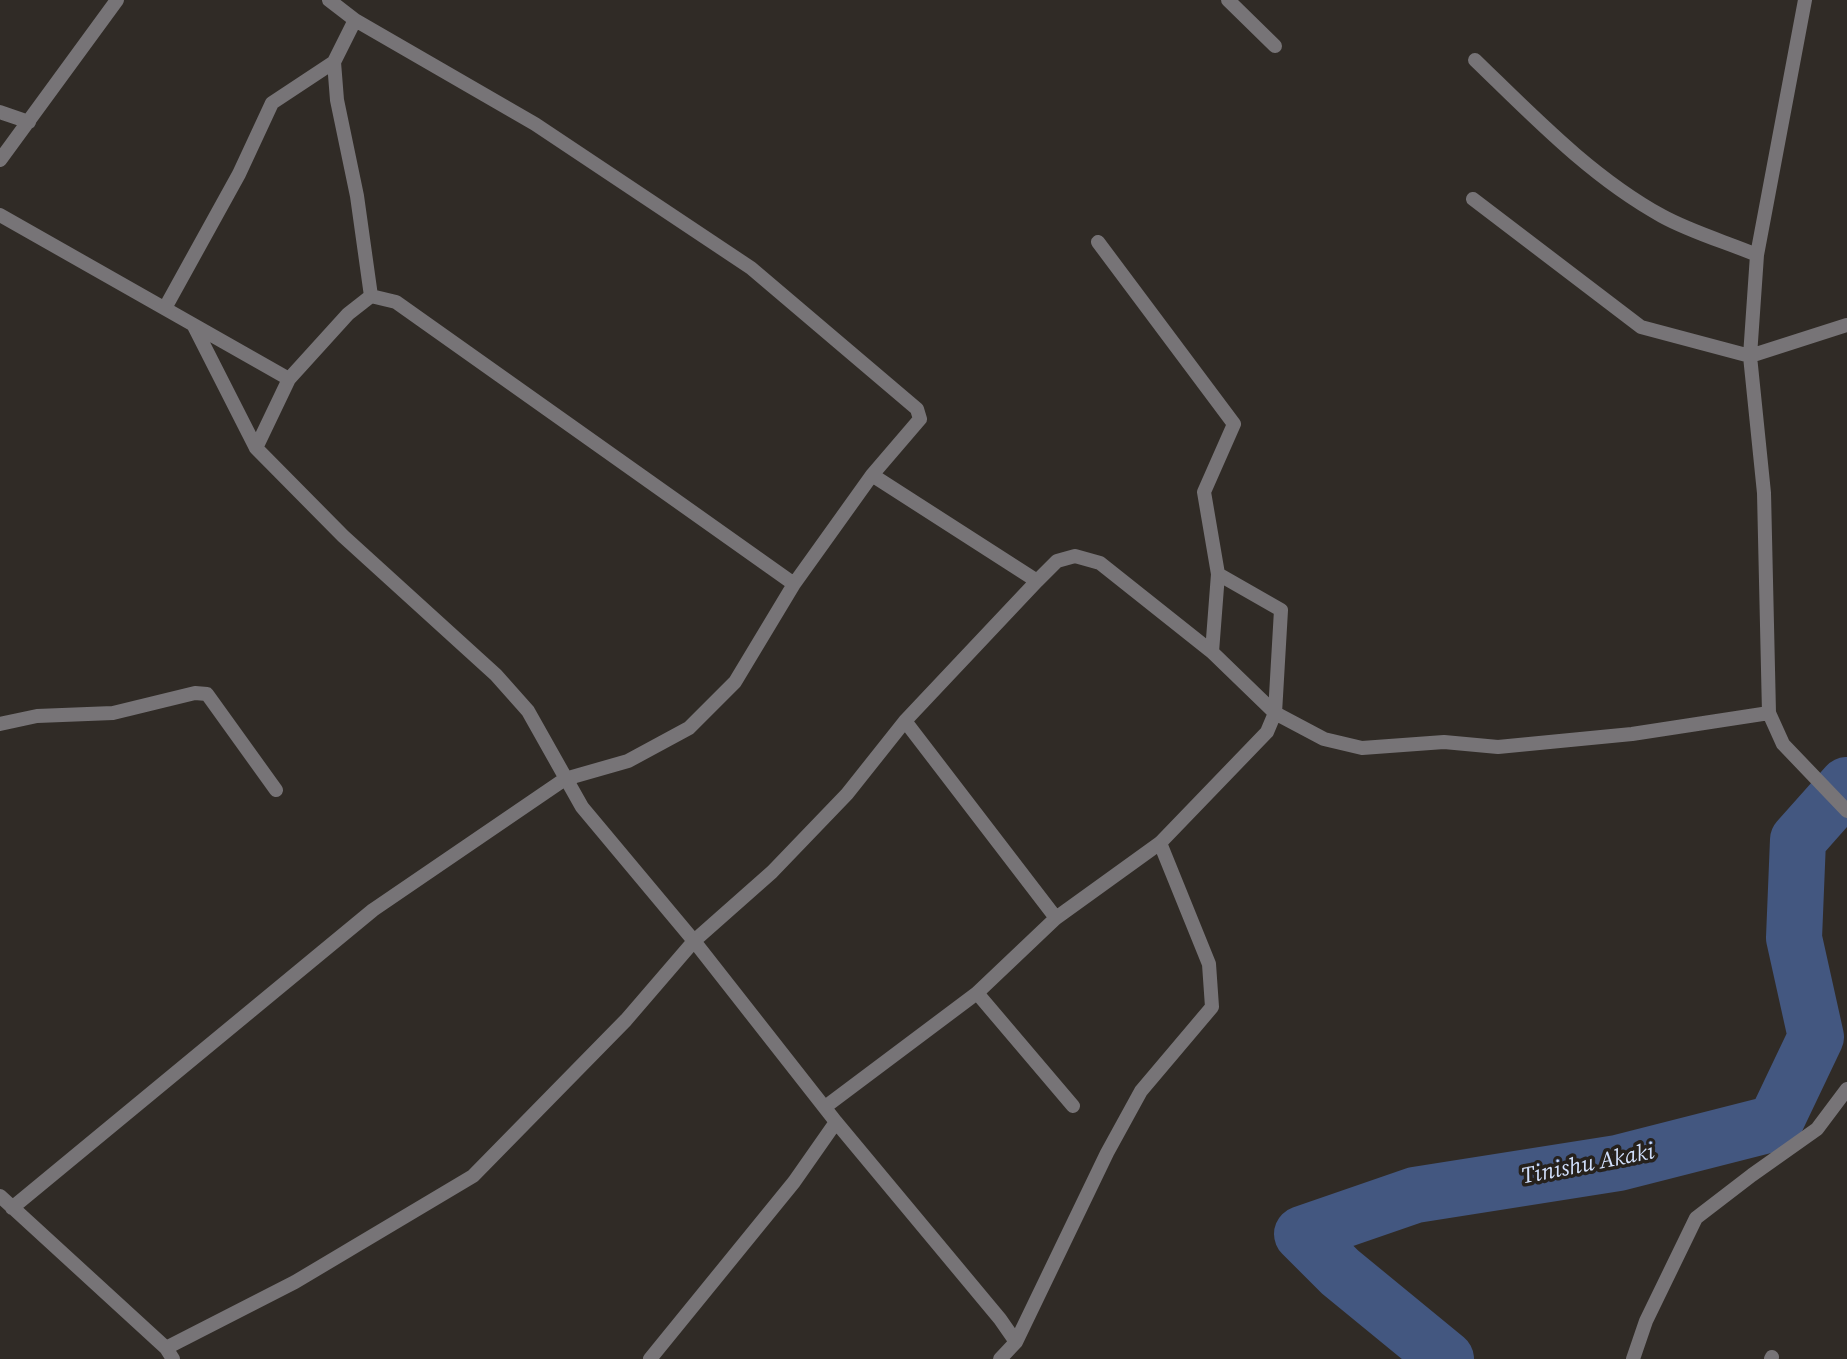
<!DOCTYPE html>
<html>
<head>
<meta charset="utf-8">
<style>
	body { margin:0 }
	canvas { display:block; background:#302b26 }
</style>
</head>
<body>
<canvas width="1847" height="1359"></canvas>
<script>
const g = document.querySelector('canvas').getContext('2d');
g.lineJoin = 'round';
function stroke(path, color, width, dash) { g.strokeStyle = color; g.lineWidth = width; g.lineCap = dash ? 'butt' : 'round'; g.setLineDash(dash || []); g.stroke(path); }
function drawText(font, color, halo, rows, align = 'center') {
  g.font = font + ' "Source Serif 4",serif'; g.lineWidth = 7; g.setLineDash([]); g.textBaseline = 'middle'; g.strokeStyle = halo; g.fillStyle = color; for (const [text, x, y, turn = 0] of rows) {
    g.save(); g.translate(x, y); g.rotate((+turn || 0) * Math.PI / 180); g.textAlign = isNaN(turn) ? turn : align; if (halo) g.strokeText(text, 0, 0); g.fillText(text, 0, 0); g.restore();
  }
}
stroke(new Path2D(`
	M1446,1359L1340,1272L1302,1234L1415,1195L1618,1163L1775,1123L1816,1037L1794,938L1798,840L1847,785`), '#435780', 56);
stroke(new Path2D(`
	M329,0L355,20L535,124L751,268L917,409L920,419L872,475L794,584
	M1228,0L1275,46
	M1805,0L1757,255L1750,356L1764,493L1769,713L1783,744L1847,811
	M1475,60C1533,116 1591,177 1662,216C1691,232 1726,242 1757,255
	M334,62L337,100L357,196L371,296
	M0,112L29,122
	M0,160L117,0
	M1473,199L1641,327L1750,356L1847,325
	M0,215L289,379
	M1098,242L1234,424L1204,492L1218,574L1212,652
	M371,296L348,314L289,379L256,448L343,536L496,675L528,711L582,807L694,941L836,1122L1000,1319L1016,1342
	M165,308L239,174L272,103L334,62L355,20
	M194,326L256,448
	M1218,574L1281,610L1275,713L1324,739L1362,748L1444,742L1498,747L1632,734L1769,713
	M905,721L1056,918
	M0,724L37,716L113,713L195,693L207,694L276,790
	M977,993L1073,1106
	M825,1107L977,993L1056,918L1160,843L1267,732L1275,713L1212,652L1100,563L1075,556L1057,561L1037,581
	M0,1196L166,1348L173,1359
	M12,1208L373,910L565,779L628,761L689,728L735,682L794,584L396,302L371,296
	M166,1348L295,1282L473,1176L626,1020L694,941L772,872L847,794L905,721L1037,581L872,475
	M650,1359L794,1182L836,1122
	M1000,1359L1016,1342L1107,1153L1141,1091L1212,1007L1209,964L1160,843
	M1633,1359L1646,1321L1696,1218L1752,1175L1817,1129L1847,1089
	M1771,1359L1772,1357`), '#777477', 14);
drawText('italic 23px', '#d1dffb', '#26211c', [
	["Tinishu Akaki",1588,1165,-11]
]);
</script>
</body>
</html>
